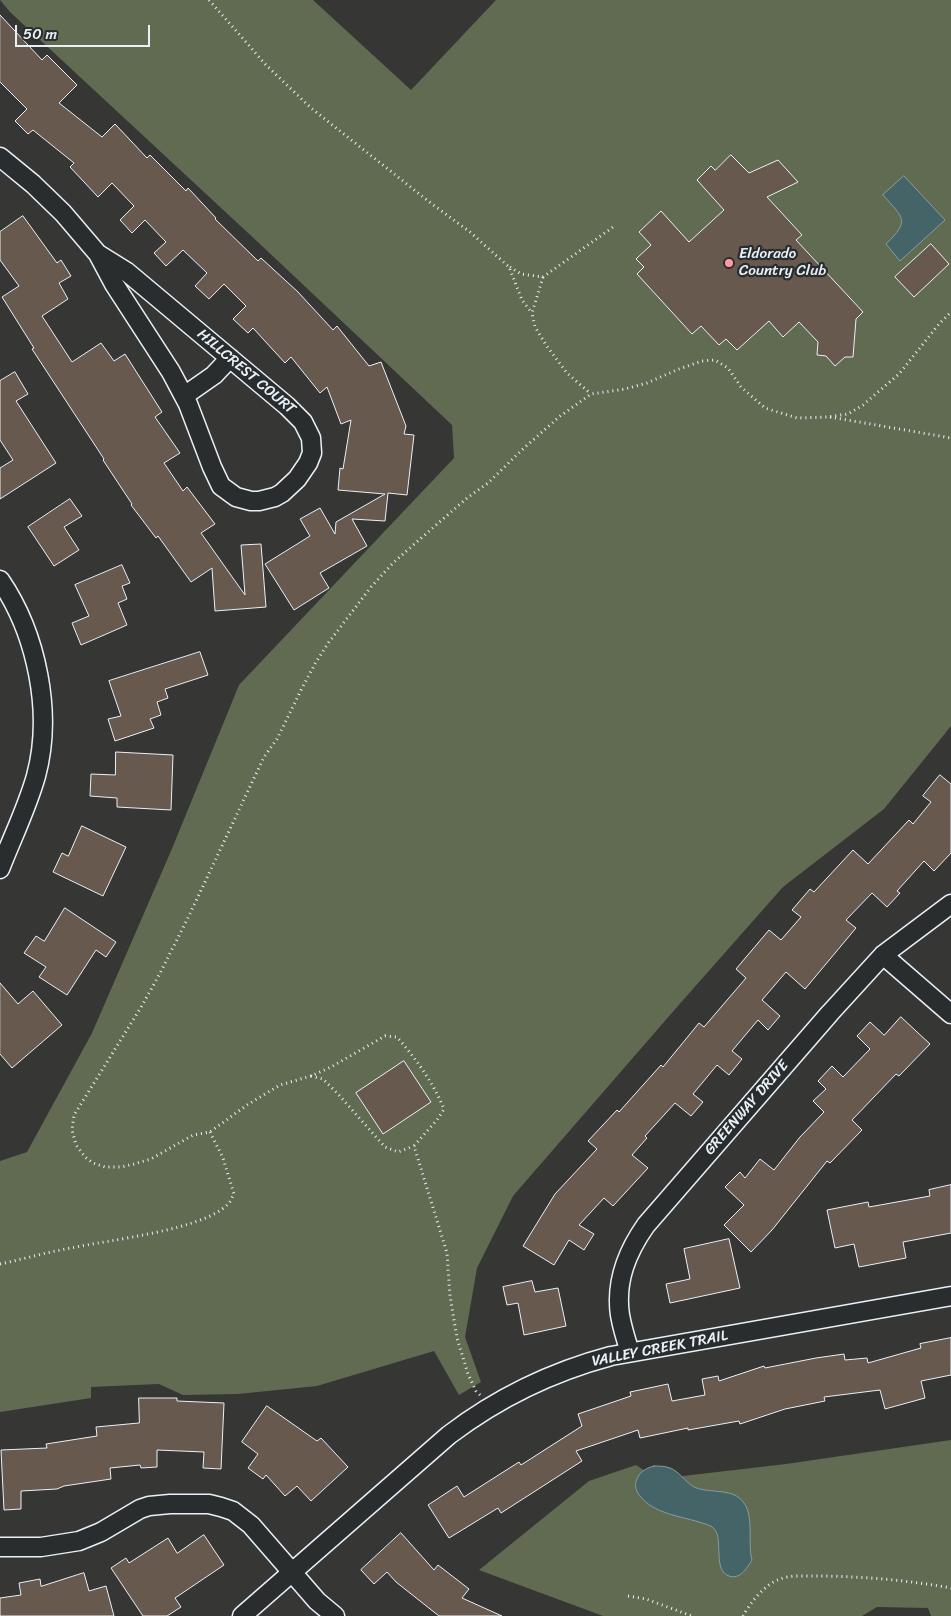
<!DOCTYPE html>
<html>
<head>
<meta charset="utf-8">
<style>
	body { margin:0 }
	#map { position:relative; width:951px; height:1616px; overflow:hidden; background:#363635; font-family:Sriracha,sans-serif }
	canvas { display:block }
	.scale { position:absolute; left:15px; top:25px; width:135px; height:22px; box-sizing:border-box; border:2px solid #e8f1f8; border-top:0; padding-left:6px; font-size:15px; line-height:18px; white-space:nowrap; color:#e8f1f8; -webkit-text-stroke:4px #2a2d2e; paint-order:stroke }
</style>
</head>
<body>
<div id="map">
<canvas width="951" height="1616"></canvas>
<div class="scale">50 m</div>
</div>
<script>
const g = document.querySelector('canvas').getContext('2d');
g.lineJoin = 'round';
function fillPath(path, color) { g.fillStyle = color; g.fill(path, 'evenodd'); }
function stroke(path, color, width, dash) { g.strokeStyle = color; g.lineWidth = width; g.lineCap = dash ? 'butt' : 'round'; g.setLineDash(dash || []); g.stroke(path); }
function drawText(font, color, halo, rows, align = 'center') {
  g.font = font + ' Sriracha,sans-serif'; g.lineWidth = 4.5; g.setLineDash([]); g.textBaseline = 'middle'; g.strokeStyle = halo; g.fillStyle = color; for (const [text, x, y, turn = 0] of rows) {
    g.save(); g.translate(x, y); g.rotate((+turn || 0) * Math.PI / 180); g.textAlign = isNaN(turn) ? turn : align; if (halo) g.strokeText(text, 0, 0); g.fillText(text, 0, 0); g.restore();
  }
}
fillPath(new Path2D(`
	M0,0H313L411,90L496,0H951V726L884,809L783,887L677,1007L513,1196L477,1268L465,1337L481,1382L459,1395L434,1351L317,1386L238,1394L183,1395L159,1384L91,1387V1398L0,1412V1161L27,1152L92,1033L171,851L239,685L454,458L452,425L261,245L10,12Z
	M951,1440V1616H931L928,1608L877,1607L862,1616H603L479,1570L589,1481L636,1465L657,1479L786,1464Z`), '#606b52');
const water = new Path2D(`
	M904,176L945,220L900,261L886,244C911,220 903,218 883,195Z
	M654,1466C659,1466 665,1466 670,1468C679,1471 685,1482 694,1487C705,1492 720,1490 732,1494C759,1504 746,1540 752,1560C747,1568 740,1580 729,1576C713,1571 723,1540 715,1530C712,1525 704,1524 699,1522C679,1516 653,1513 640,1496C636,1491 634,1485 637,1479C640,1471 647,1468 654,1466Z`);
fillPath(water, '#456467');
stroke(water, '#869ca1', 1);
const building = new Path2D(`
	M0,15L42,60L47,55L77,85L59,103L102,137L115,124L147,158L150,155L186,191L188,188L216,218L215,219L258,261L261,258L298,292L333,330L337,326L369,366L381,362L406,426L404,434L414,435L407,495L388,493L385,521L352,519L367,546L320,573L329,588L294,610L265,564L310,536L300,519L320,508L335,534L336,522L385,494L338,490L340,468L343,469L351,420L341,424L327,387L320,393L291,357L285,363L253,328L248,333L233,319L246,306L224,284L209,299L195,286L207,273L183,250L166,266L154,253L166,242L145,220L132,233L120,220L134,206L112,183L98,197L70,167L74,163L33,130L28,134L15,121L27,109L0,82Z
	M731,155L749,173L778,160L798,182L767,197L802,235L796,240L863,312L856,319L853,357H845L835,366L826,356L817,355L818,342L799,322L783,337L769,321L737,350L726,339L719,345L701,326L692,334L637,274L644,267L636,259L651,245L639,232L661,211L689,242L724,210L697,180L711,166L715,170Z
	M23,216L57,263L61,260L71,276L59,283L68,299L42,316L72,362L101,343L114,361L125,354L162,412L155,417L180,453L164,463L183,491L187,487L215,524L201,533L245,595L241,545L261,544L266,607L215,611L212,568L191,582L158,536L156,538L131,505L132,504L103,460L104,459L32,349L34,348L2,297L19,286L0,260V232Z
	M931,244L949,264L914,297L895,277Z
	M15,372L28,394L16,401L56,463L0,499V468L13,460L0,440V381Z
	M70,499L82,516L64,527L79,550L54,566L28,527Z
	M122,565L130,583L122,586L127,599L118,603L127,625L81,645L72,623L89,616L75,585Z
	M200,652L208,675L165,689L168,698L157,702L161,715L150,719L154,728L115,741L108,719L121,716L109,681Z
	M116,752L173,755L171,810L117,807V798L90,796L91,774L115,775Z
	M940,775L951,784V853L934,871L924,861L897,891L900,893L887,907L872,893L846,920L856,928L805,989L786,972L762,1000L780,1016L768,1030L758,1020L732,1051L742,1059L729,1075L717,1065L693,1094L703,1102L691,1116L675,1103L645,1136L647,1138L632,1155L648,1168L613,1206L604,1198L579,1225L594,1234L584,1250L569,1240L554,1265L523,1246L555,1194L597,1149L588,1141L617,1110L619,1112L661,1065L663,1067L699,1023L704,1027L746,978L736,969L769,930L781,940L801,917L792,910L810,889L814,892L853,850L868,864L909,820L913,824L931,802L923,796Z
	M82,826L126,847L103,896L53,872L62,853L68,856Z
	M65,908L116,942L106,957L96,950L67,995L39,977L46,967L24,953L36,936L44,941Z
	M0,983L18,1004L33,991L62,1025L12,1068L0,1054Z
	M901,1017L930,1044L899,1076L896,1074L852,1120L862,1130L830,1163L827,1161L772,1230L751,1252L724,1225L744,1205L725,1187L740,1172L745,1178L760,1159L774,1170L800,1137L824,1112L813,1101L826,1089L818,1081L832,1066L843,1077L870,1049L857,1036L870,1022L884,1035Z
	M404,1061L431,1102L383,1134L356,1093Z
	M951,1185V1233L903,1242L906,1258L859,1267L854,1244L835,1248L827,1210L868,1202L869,1207L930,1196L929,1190Z
	M729,1239L740,1288L670,1303L666,1284L690,1279L684,1249Z
	M532,1281L535,1292L558,1288L566,1326L524,1335L518,1303L507,1305L503,1287Z
	M951,1338V1375L921,1381L925,1398L885,1409L880,1390L824,1397L825,1401L785,1409L740,1424L739,1421L688,1430V1428L640,1438L638,1430L576,1451L582,1461L501,1513L498,1508L449,1538L428,1505L457,1486L464,1497L519,1462L521,1465L582,1426L578,1414L631,1396L630,1392L668,1384L672,1401L705,1395L702,1379L718,1376L719,1381L764,1366L765,1368L816,1358L844,1354L845,1360L867,1358L868,1363L921,1348L920,1344Z
	M139,1398H177V1401L224,1403L221,1469L203,1468L204,1452L157,1450V1467L141,1468L140,1465L110,1468L111,1479L64,1486L57,1489L21,1491V1509L4,1510L1,1450L47,1448L46,1444L97,1436L96,1427L139,1423Z
	M267,1406L317,1441L321,1438L348,1467L311,1501L297,1486L285,1496L266,1475L263,1479L248,1468L258,1454L242,1442Z
	M401,1533L434,1570L438,1565L469,1589L462,1598L502,1616H439L396,1582L387,1572L374,1584L361,1570Z
	M204,1535L224,1565L175,1598L181,1607L167,1616H143L111,1568L126,1558L129,1563L168,1538L177,1553Z
	M84,1573L89,1591L106,1586L114,1616H0V1598L21,1595L19,1583L40,1579L41,1586Z`);
fillPath(building, '#68594f');
stroke(building, '#e8f1f8', 1);
const street = new Path2D(`
	M0,157L33,184L63,213L98,254L114,284L171,372L188,404L212,467L221,486L236,497L251,501H259L275,497L282,493L297,479L308,463L312,453L311,438L303,422L287,406L127,272L98,254
	M184,396L214,375L230,358
	M0,580C37,634 53,713 36,776C27,808 12,838 0,869
	M883,955L951,1014
	M630,1352C626,1340 622,1327 620,1315C615,1281 627,1252 646,1225L830,1013L883,955L951,904
	M0,1547H41L79,1541L101,1532L140,1509L149,1506L170,1504H209L221,1507L233,1511L251,1525L317,1601L335,1616
	M242,1616L449,1435C499,1397 551,1372 611,1356L951,1296`);
stroke(street, '#e8f1f8', 21);
stroke(new Path2D(`
	M209,0L266,65L311,108L432,204L470,232L509,267L522,300L532,313
	M510,267L521,274L543,277L616,225
	M543,277L532,313L535,327L546,345L567,373L591,394
	M830,417L951,438
	M311,1076L323,1079L338,1094L385,1147L398,1152L414,1146
	M0,1264C24,1259 47,1252 71,1248C108,1240 204,1230 228,1204C231,1201 232,1197 234,1194L223,1158L210,1132
	M480,1395L476,1391L468,1374L457,1338L450,1296L447,1253L414,1146L437,1120L444,1109C433,1082 416,1059 397,1037L385,1036L331,1067L311,1076L280,1085L247,1105L210,1132L193,1135L151,1159L134,1164L121,1167H105L93,1163L85,1157L76,1145L72,1130L74,1115L140,1009L158,977L187,920L264,757L277,739L301,690L316,662L329,642L371,587L393,563L411,547L467,498L488,483L524,448L559,417L591,394L625,389L647,383L679,369L702,361L715,360L728,368L741,387L765,408L797,418L827,417L848,414L863,405L899,374L939,324L951,312
	M628,1596L646,1599L692,1616
	M743,1616C750,1603 765,1584 780,1579C790,1575 804,1576 814,1576C860,1576 906,1580 951,1588`), '#e8f1f8', 3, [1, 4]);
stroke(street, '#2a2d2e', 18);
for (const [x, y, r, color] of [
	[729,263,5,"#ff9aa2"]
]) { const dot = new Path2D(); dot.arc(x, y, r, 0, 2 * Math.PI); g.fillStyle = color; g.fill(dot); stroke(dot, '#2a2d2e', 2); }
drawText('15px', '#e8f1f8', '#2a2d2e', [
	["Eldorado",739,254],
	["Country Club",739,271]
], 'left');
drawText('15px', '#e8f1f8', '#2a2d2e', [
	["HILLCREST COURT",246,372,40],
	["GREENWAY DRIVE",747,1108,-49],
	["VALLEY CREEK TRAIL",660,1349,-11]
]);
</script>
</body>
</html>
